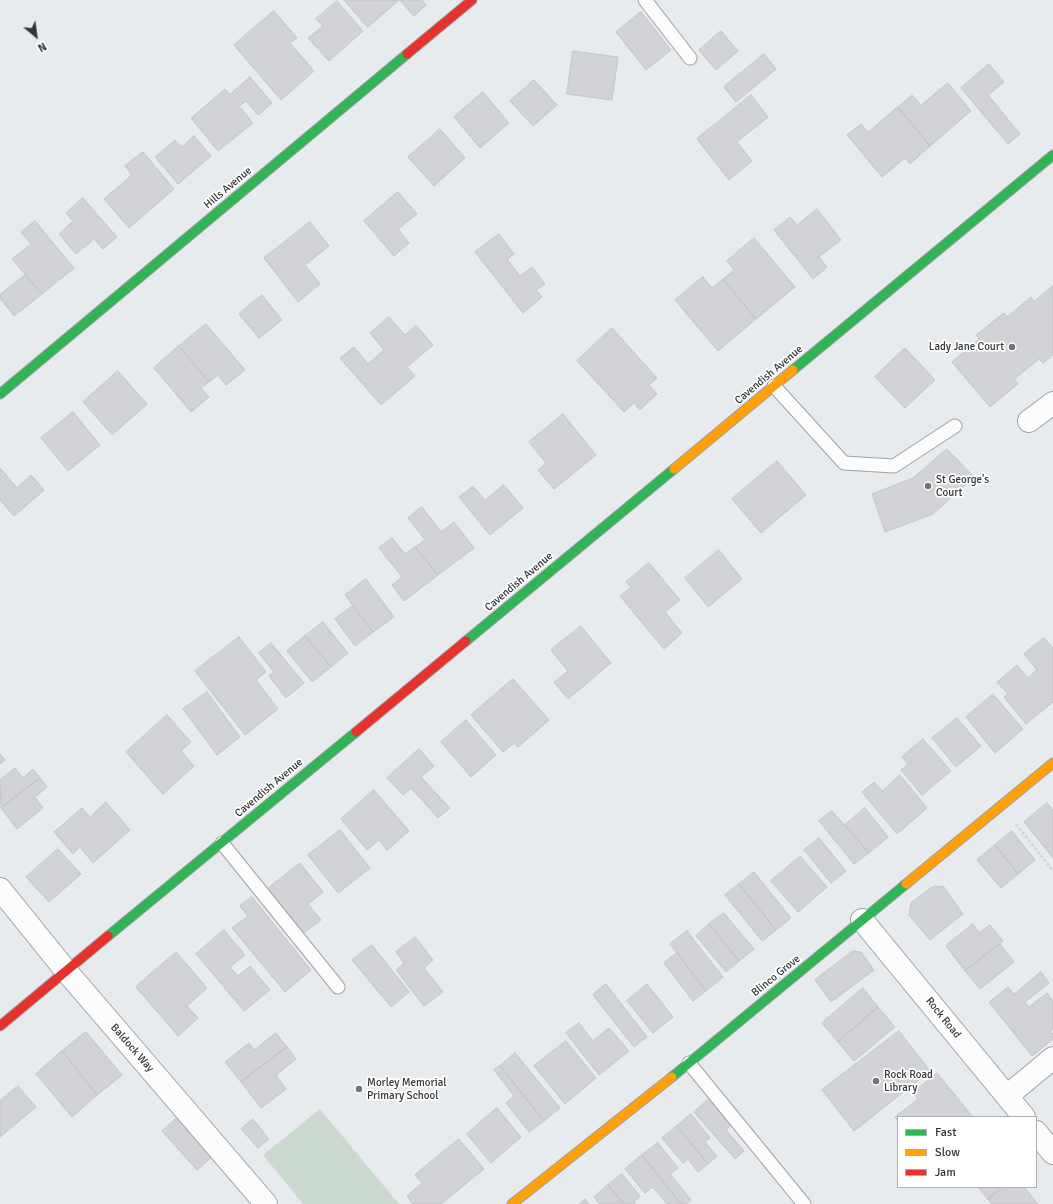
<!DOCTYPE html>
<html>
<head>
<meta charset="utf-8">
<style>
	body { margin:0 }
	#map { position:relative; width:1053px; height:1204px; overflow:hidden; background:#e8ebee; font-family:Signika,sans-serif }
	canvas { display:block }
	.legend { position:absolute; left:897px; top:1116px; width:140px; height:72px; box-sizing:border-box; background:#fff; border:1px solid #adaeaf; margin:0; padding:5px 7px; list-style:none; font-size:12px; color:#323436 }
	.legend li { display:flex; align-items:center; gap:8px; height:20px }
	.legend b { width:20px; border:1px solid #adaeaf }
	.north { position:absolute; left:16px; top:16px; width:40px; height:40px; -webkit-text-stroke:3px #fff; paint-order:stroke; rotate:151deg; font-size:11px; font-weight:700; line-height:16px; text-align:center; color:#323436 }
	.north::after { content:''; display:block; margin:auto; width:14px; height:18px; background:#323436; clip-path:polygon(50% 0,100% 100%,50% 72%,0 100%) }
</style>
</head>
<body>
<div id="map">
<canvas width="1053" height="1204"></canvas>
<ul class="legend">
<li><b style="height:5px;background:#30b455"></b>Fast</li>
<li><b style="height:5px;background:#ff9f0a"></b>Slow</li>
<li><b style="height:5px;background:#e5322d"></b>Jam</li>
</ul>
<div class="north">N</div>
</div>
<script>
const g = document.querySelector('canvas').getContext('2d');
g.lineJoin = 'round';
function fillPath(path, color) { g.fillStyle = color; g.fill(path, 'evenodd'); }
function stroke(path, color, width, dash) { g.strokeStyle = color; g.lineWidth = width; g.lineCap = dash ? 'butt' : 'round'; g.setLineDash(dash || []); g.stroke(path); }
function drawText(font, color, halo, rows, align = 'center') {
  g.font = font + ' Signika,sans-serif'; g.lineWidth = 3.5; g.setLineDash([]); g.textBaseline = 'middle'; g.strokeStyle = halo; g.fillStyle = color; for (const [text, x, y, turn = 0] of rows) {
    g.save(); g.translate(x, y); g.rotate((+turn || 0) * Math.PI / 180); g.textAlign = isNaN(turn) ? turn : align; if (halo) g.strokeText(text, 0, 0); g.fillText(text, 0, 0); g.restore();
  }
}
fillPath(new Path2D(`
	M320,1109L399,1204H303L263,1155Z`), '#cbd9d0');
const building = new Path2D(`
	M344,0H399L368,27Z
	M400,0H422L426,5L414,16Z
	M337,1L363,31L329,61L308,38L323,26L316,19Z
	M274,11L297,38L290,43L314,71L281,100L234,45Z
	M641,12L671,50L646,70L616,32Z
	M721,31L738,51L716,70L699,50Z
	M573,51L618,57L612,100L567,94Z
	M764,54L776,69L736,102L724,87Z
	M989,64L1004,82L988,95L1020,134L1008,144L961,88Z
	M250,77L272,103L258,115L246,101L239,106L253,123L218,151L191,118L225,89L230,94Z
	M534,80L557,105L533,126L510,101Z
	M948,83L971,111L930,146L898,107L912,95L921,105Z
	M483,92L509,123L480,148L454,117Z
	M751,95L768,117L737,142L752,161L729,180L697,139Z
	M898,107L930,146L910,164L905,158L882,177L847,135L861,124L868,132Z
	M440,129L465,158L434,186L408,157Z
	M194,136L211,156L178,184L155,157L175,140L182,147Z
	M143,152L174,189L129,228L104,199L132,175L125,166Z
	M398,192L417,214L398,229L409,243L394,256L364,221Z
	M83,198L117,237L103,249L94,239L76,254L59,234L73,221L66,213Z
	M817,209L841,240L819,257L827,267L813,279L774,230L790,217L797,225Z
	M35,221L74,268L42,294L12,259L31,244L21,232Z
	M310,222L329,246L305,265L320,284L298,302L264,258Z
	M499,234L514,254L507,259L520,276L532,267L545,284L536,290L542,297L523,313L475,252Z
	M754,238L795,287L756,319L723,279L734,270L727,261Z
	M25,275L42,294L14,316L0,298V295Z
	M703,277L712,288L723,279L756,319L718,351L675,300Z
	M1053,286V355L1043,363L1039,359L1014,379L1018,384L990,407L952,362L979,339L976,335L1004,313L1007,317L1031,297L1034,301Z
	M262,295L282,320L259,338L239,314Z
	M389,317L405,335L416,325L433,345L407,367L415,376L381,405L340,358L354,347L368,364L384,350L370,333Z
	M206,324L245,370L226,385L218,375L209,382L179,346Z
	M612,328L657,378L649,385L657,394L640,410L634,403L624,412L577,361Z
	M179,346L209,382L201,388L209,397L191,412L154,368Z
	M905,348L935,380L905,408L875,377Z
	M118,371L147,404L112,435L83,402Z
	M73,412L100,445L68,471L41,438Z
	M563,414L596,455L554,489L538,470L546,463L529,442Z
	M947,449L974,477L933,514L885,532L872,494L913,478Z
	M777,461L806,495L761,533L732,499Z
	M0,468L17,488L31,475L44,490L14,516L0,500Z
	M504,485L523,508L490,535L459,497L473,486L485,500Z
	M422,507L441,532L454,522L474,548L438,575L415,547L425,540L408,518Z
	M392,538L405,554L415,547L438,575L404,601L392,585L402,577L379,548Z
	M719,550L742,579L708,607L685,578Z
	M649,563L680,600L665,612L682,633L664,649L620,596L631,587L626,582Z
	M366,579L394,617L373,632L345,595Z
	M353,606L373,632L355,646L335,619Z
	M323,622L348,653L331,667L305,636Z
	M581,626L611,663L568,699L554,682L568,671L551,650Z
	M305,636L331,667L312,682L287,651Z
	M239,637L266,672L256,680L278,709L245,735L195,671Z
	M1044,638L1053,648V702L1026,724L1004,697L1008,694L997,682L1017,665L1028,678L1037,670L1024,654Z
	M271,643L304,683L286,698L269,676L274,672L259,653Z
	M513,679L549,720L518,747L514,743L503,752L471,715Z
	M207,692L240,737L217,755L183,709Z
	M993,694L1023,729L995,753L966,717Z
	M167,715L191,742L181,751L194,766L163,794L126,752Z
	M957,718L981,746L956,767L932,738Z
	M466,720L496,755L471,777L441,742Z
	M923,739L951,771L922,795L901,770L908,764L902,757Z
	M419,749L434,766L421,777L450,808L438,818L411,788L403,795L387,778Z
	M0,754L5,760L0,764Z
	M15,768L23,778L33,769L40,778L1,808L0,780Z
	M900,775L927,808L897,834L862,792L874,782L882,791Z
	M40,778L47,787L35,797L43,808L17,829L1,808Z
	M374,790L409,831L387,850L379,840L367,850L341,819Z
	M106,802L130,830L93,863L80,847L73,854L54,832L82,808L90,817Z
	M1047,803L1053,810V858L1024,822Z
	M865,808L888,837L869,853L845,825Z
	M832,811L869,853L854,864L819,821Z
	M340,830L370,868L338,893L308,855Z
	M1012,831L1035,860L1018,874L995,845Z
	M819,838L846,871L831,883L804,850Z
	M995,845L1018,874L1001,888L977,860Z
	M58,849L81,874L49,902L26,877Z
	M800,856L827,887L798,912L771,881Z
	M300,863L323,892L308,904L321,920L301,935L265,891Z
	M754,872L791,918L776,930L739,884Z
	M739,884L776,930L762,941L725,895Z
	M934,886L944,887L963,914L930,940L909,915L911,903Z
	M252,897L311,970L285,992L232,928L248,916L240,906Z
	M724,913L754,949L739,961L709,924Z
	M709,924L739,961L726,972L696,936Z
	M973,924L979,933L990,925L1003,941L965,971L946,946Z
	M224,930L245,955L230,967L238,976L250,966L270,990L244,1011L196,954Z
	M687,931L723,977L706,991L670,944Z
	M415,937L433,960L424,968L443,992L424,1006L396,970L404,963L396,952Z
	M1000,944L1014,962L980,989L965,971Z
	M372,945L409,992L391,1007L352,960Z
	M853,951L861,952L874,970L831,1002L815,980Z
	M176,952L207,988L187,1006L198,1018L178,1036L136,987Z
	M677,953L706,991L693,1001L664,963Z
	M1041,972L1049,983L1025,1002L1029,1007L1047,993L1053,1001V1029L1050,1031L1053,1034V1039L1032,1056L989,1002L1008,987L1014,994Z
	M606,984L647,1037L634,1047L593,995Z
	M647,984L673,1017L653,1033L627,1001Z
	M863,988L878,1007L838,1042L822,1023Z
	M878,1007L895,1027L854,1061L838,1042Z
	M579,1023L593,1041L609,1028L629,1051L599,1075L566,1033Z
	M899,1031L930,1071L854,1131L822,1090Z
	M86,1032L122,1075L97,1095L62,1051Z
	M276,1033L287,1047L241,1082L225,1062L249,1043L254,1050Z
	M566,1041L596,1078L565,1104L534,1066Z
	M287,1047L296,1059L276,1075L286,1089L261,1108L241,1082Z
	M62,1051L97,1095L72,1117L36,1074Z
	M515,1053L560,1108L544,1121L500,1066Z
	M500,1066L544,1121L529,1132L506,1103L514,1096L494,1070Z
	M937,1073L973,1117H898V1121L895,1117L918,1099L913,1093Z
	M18,1086L36,1107L0,1137V1101Z
	M710,1098L732,1124L726,1130L744,1151L735,1159L694,1112Z
	M497,1108L521,1137L491,1163L467,1134Z
	M691,1114L710,1138L705,1142L717,1156L708,1164L677,1126Z
	M178,1117L213,1156L197,1170L162,1131Z
	M253,1119L269,1139L258,1148L241,1129Z
	M677,1126L708,1164L698,1172L688,1159L683,1163L662,1138Z
	M459,1139L484,1169L441,1204H413L407,1196L422,1183L415,1175Z
	M658,1143L678,1168L670,1174L691,1200L686,1204H681L642,1155Z
	M642,1155L681,1204H667L653,1187L645,1193L625,1169Z
	M622,1174L640,1196L634,1202L635,1204H624L608,1185Z
	M608,1185L624,1204H600L594,1197Z
	M978,1187H1003L988,1199Z
	M1003,1187H1024L1038,1204H992L988,1199Z
	M585,1199L589,1204H580Z`);
fillPath(building, '#d1d3d6');
stroke(building, '#c3c5c8', 1);
const lane = new Path2D(`
	M645,0L690,58
	M774,386L844,463L894,466L955,426
	M222,843L338,987
	M689,1063L804,1204`);
const street = new Path2D(`
	M1029,421L1053,403
	M0,889L67,972L266,1204
	M862,920L1024,1117
	M1007,1096L1053,1058
	M1036,1132L1053,1153`);
const fast = new Path2D(`
	M793,370L1053,155
	M0,394L407,54
	M466,641L674,469
	M108,936L356,732
	M672,1077L906,884`);
const slow = new Path2D(`
	M674,469L793,370
	M906,884L1053,763
	M512,1204L672,1077`);
const jam = new Path2D(`
	M407,54L472,0
	M356,732L466,641
	M0,1026L108,936`);
stroke(lane, '#a0a2a4', 15);
stroke(street, '#a0a2a4', 24);
stroke(fast, '#a0a2a4', 11);
stroke(slow, '#a0a2a4', 11);
stroke(jam, '#a0a2a4', 11);
stroke(new Path2D(`
	M1016,824L1053,871`), '#d4d4d4', 2.5, [3, 2]);
stroke(lane, '#fcfcfc', 13);
stroke(street, '#fcfcfc', 22);
stroke(fast, '#30b455', 9);
stroke(slow, '#ff9f0a', 9);
stroke(jam, '#e5322d', 9);
for (const [x, y, r, color] of [
	[1012,347,4,"#727476"],
	[928,486,4,"#727476"],
	[876,1081,4,"#727476"],
	[359,1089,4,"#727476"]
]) { const dot = new Path2D(); dot.arc(x, y, r, 0, 2 * Math.PI); g.fillStyle = color; g.fill(dot); stroke(dot, '#fff', 1.5); }
drawText('11px', '#323436', '#fff', [
	["Hills Avenue",228,188,-40],
	["Cavendish Avenue",769,375,-40],
	["Cavendish Avenue",519,582,-40],
	["Cavendish Avenue",269,788,-40],
	["Blinco Grove",776,976,-39],
	["Rock Road",943,1018,51],
	["Baldock Way",132,1048,49]
]);
drawText('11px', '#323436', '#fff', [
	["Lady Jane Court",1004,347,"right"],
	["St George's",936,480],
	["Court",936,493],
	["Rock Road",884,1075],
	["Library",884,1088],
	["Morley Memorial",367,1083],
	["Primary School",367,1096]
], 'left');
</script>
</body>
</html>
